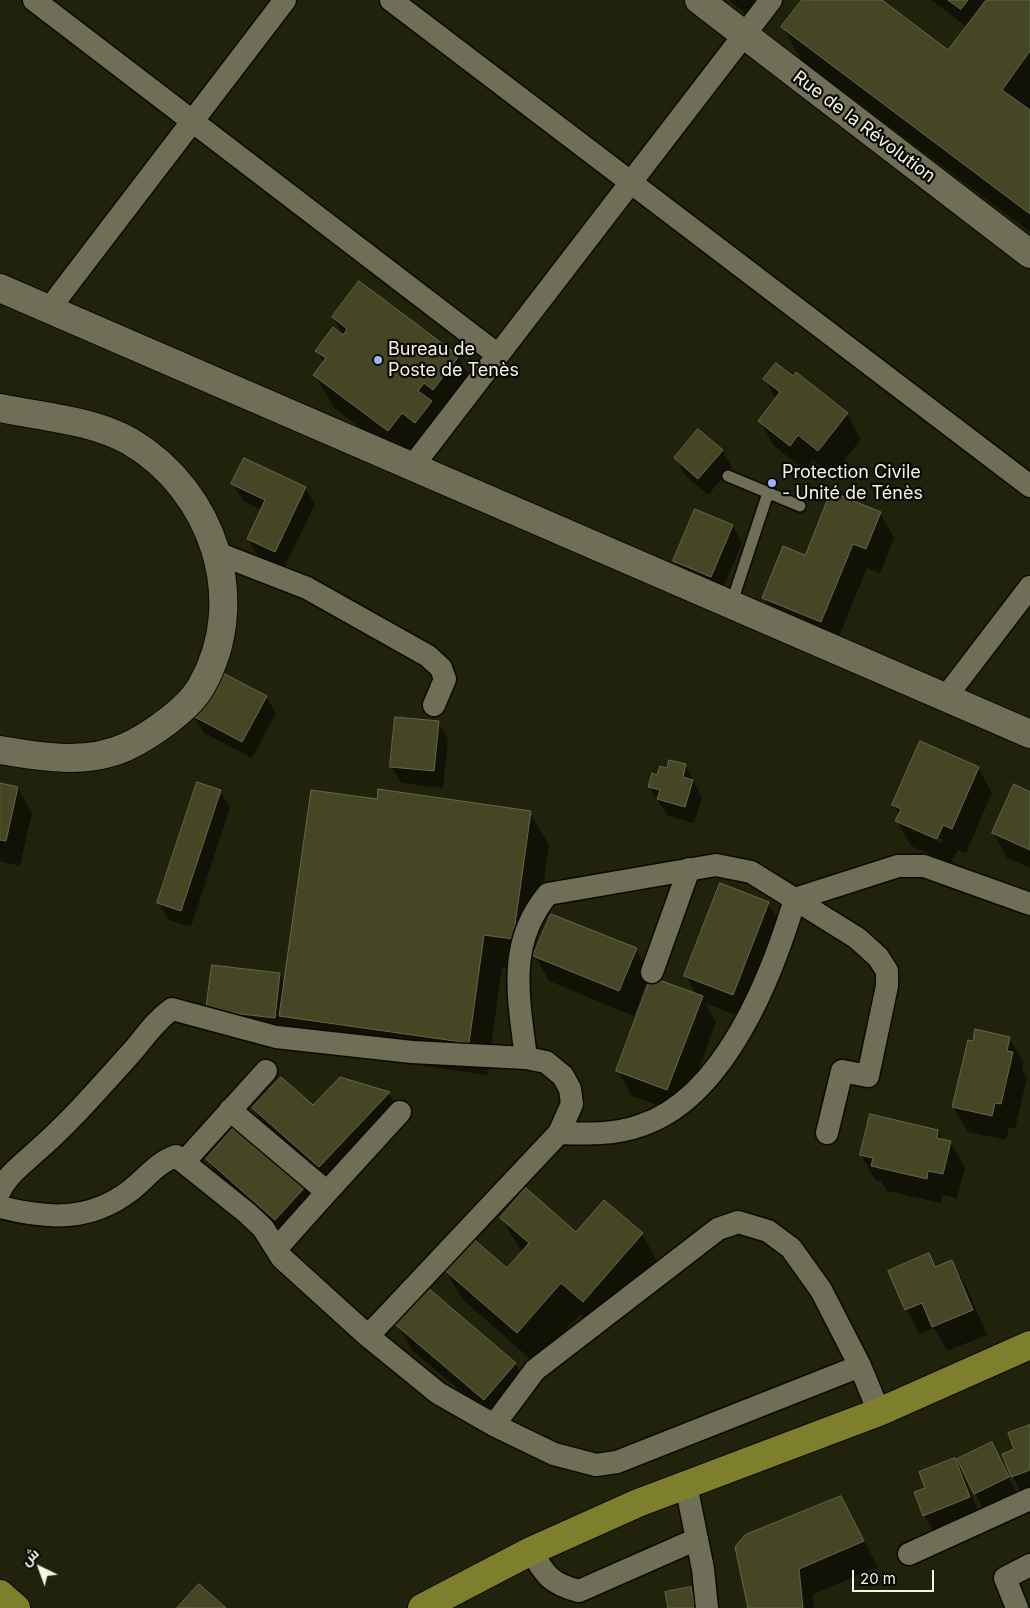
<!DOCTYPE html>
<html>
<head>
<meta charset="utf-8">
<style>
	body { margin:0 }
	#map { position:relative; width:1030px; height:1608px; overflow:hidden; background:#21220b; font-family:Inter,Cairo,sans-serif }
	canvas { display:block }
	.north { position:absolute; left:15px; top:1543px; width:50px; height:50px; -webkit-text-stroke:4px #0a0a03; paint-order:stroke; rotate:318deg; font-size:14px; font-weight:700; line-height:20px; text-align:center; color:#f4f5e7 }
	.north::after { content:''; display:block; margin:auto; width:18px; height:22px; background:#f4f5e7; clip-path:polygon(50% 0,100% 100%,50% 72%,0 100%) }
	.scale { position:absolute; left:852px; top:1570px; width:82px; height:22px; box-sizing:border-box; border:2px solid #f4f5e7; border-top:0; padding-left:6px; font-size:15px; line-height:18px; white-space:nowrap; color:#f4f5e7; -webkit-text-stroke:4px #0a0a03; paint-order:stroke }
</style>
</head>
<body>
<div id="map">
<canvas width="1030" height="1608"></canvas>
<div class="north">ش</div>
<div class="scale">20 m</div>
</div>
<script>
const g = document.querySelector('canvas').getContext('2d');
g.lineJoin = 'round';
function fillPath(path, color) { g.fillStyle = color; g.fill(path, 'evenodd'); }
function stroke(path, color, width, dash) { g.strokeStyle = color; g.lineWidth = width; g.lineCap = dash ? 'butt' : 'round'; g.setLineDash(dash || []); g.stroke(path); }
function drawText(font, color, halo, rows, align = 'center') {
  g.font = font + ' Inter,sans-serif'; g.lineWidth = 4.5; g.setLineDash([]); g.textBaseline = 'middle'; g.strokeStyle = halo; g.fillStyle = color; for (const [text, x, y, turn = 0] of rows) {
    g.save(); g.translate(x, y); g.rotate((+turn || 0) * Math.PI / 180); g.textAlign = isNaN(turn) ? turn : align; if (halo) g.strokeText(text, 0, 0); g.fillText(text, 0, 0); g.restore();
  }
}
fillPath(new Path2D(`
	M728,0H778L760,24Z
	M803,0H880L948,51L967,27L931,0H1030V232L801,60L783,27Z
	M333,317L458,357L477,389L407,463L334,408L315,375L324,363L317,351L345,338Z
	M765,379L847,414L861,439L833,475L813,460L805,470L774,446L760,421L776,399Z
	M722,450L732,467L708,495L685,475L675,458Z
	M233,484L305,488L315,504L284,568L258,556L248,539L262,510L243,501Z
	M696,511L733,526L742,543L721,593L684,577L675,561Z
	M880,513L894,538L880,573L867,568L835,646L778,622L764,597L806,556Z
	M266,697L276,713L252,758L204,733L194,716Z
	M438,722L448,739L443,788L401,783L391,766Z
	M686,766L702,798L694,823L668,816L649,787L658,776L668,769Z
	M978,768L992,793L966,853L958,850L951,863L911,846L897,821L899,815L893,805ZM911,826L943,840L942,843L911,829Z
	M0,784L18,788L32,813L20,866L0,861Z
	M220,791L230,808L191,927L169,920L159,903Z
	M1030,793V868L1007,858L993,833Z
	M378,800L530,812L549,845L531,971L502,967L487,1075L299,1048L285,1025L284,1034L208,1010L280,975L284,983Z
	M768,903L783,928L747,1019L705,1003L716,1022L682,1114L632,1096L618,1071L697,995L686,976Z
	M636,949L650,974L634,1016L549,981L535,956Z
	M1009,1038L1024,1063L1022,1070L1027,1078L1015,1129L1009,1127L1006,1140L968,1132L953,1107Z
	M340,1078L389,1094L403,1118L334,1191L268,1133L254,1109L313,1106Z
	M938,1131L943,1141L950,1142L965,1167L957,1198L942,1195L941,1203L887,1191L881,1181L875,1180L861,1155Z
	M208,1159L305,1187L320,1211L290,1245L222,1184Z
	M501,1218L577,1234H642L660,1266L602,1333L580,1314L536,1364L463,1300L444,1268L507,1269L522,1252Z
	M929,1255L936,1268L952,1262L966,1286L987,1335L947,1351L934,1328L920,1334L906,1309Z
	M398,1325L515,1363L529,1388L499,1424L412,1350Z
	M1030,1426V1490L1022,1493L1012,1476L1016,1450Z
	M992,1444L1017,1494L984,1510L975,1493Z
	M955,1459L964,1476L979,1514L934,1532L924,1515L927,1488Z
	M841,1498L878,1567L813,1594L814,1608H749L746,1536Z
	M690,1589L700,1608H670Z`), '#0007');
const building = new Path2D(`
	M802,0H882L948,50L986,0H1030V51L1002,90L1030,110V214L781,27Z
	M948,0H968L961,9Z
	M359,281L459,356L433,390L424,383L418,391L432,401L415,423L402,413L388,431L313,375L326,358L315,351L333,327L343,335L347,329L332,317Z
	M776,363L793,376L796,372L848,413L818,451L798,435L790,446L758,421L780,392L763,379Z
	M698,429L723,450L698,479L674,458Z
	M244,458L306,487L275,552L247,539L265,500L231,484Z
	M831,492L881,512L866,549L853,544L821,622L762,598L783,546L805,555Z
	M695,509L733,525L711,577L673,561Z
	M217,670L267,696L242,742L193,716Z
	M395,717L439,721L434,771L390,767Z
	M920,741L979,767L952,829L943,825L937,839L895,821L901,809L892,805Z
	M669,760L686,764L683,777L693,780L685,807L657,799L660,790L648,787L652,773L657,775L660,766L667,768Z
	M197,782L221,790L181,911L157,903Z
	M0,783L18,787L6,841L0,840Z
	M1014,784L1030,792V850L992,833Z
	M378,789L531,811L513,939L484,935L469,1043L279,1016L311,790L377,799Z
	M720,883L769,902L733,995L684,976Z
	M551,914L637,948L619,991L533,956Z
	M212,965L280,973L275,1018L206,1010Z
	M651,977L703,996L667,1090L616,1071Z
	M975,1029L1010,1037L1007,1051L1013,1052L1001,1104L995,1103L992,1116L952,1107L968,1040L973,1041Z
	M281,1077L313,1105L340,1077L390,1092L319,1167L252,1108Z
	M870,1114L938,1130L937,1138L951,1141L943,1174L928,1171L927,1179L871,1166L873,1158L860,1155Z
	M237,1124L306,1186L275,1220L206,1159Z
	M526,1188L576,1232L604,1200L643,1233L583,1302L561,1283L517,1333L442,1268L470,1236L507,1268L529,1243L500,1218Z
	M929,1253L935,1267L952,1260L973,1310L932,1327L922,1303L905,1310L888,1271Z
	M428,1288L516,1363L484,1400L396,1325Z
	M1030,1425V1470L1011,1477L1002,1454L1014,1449L1008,1433Z
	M992,1442L1009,1477L974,1494L957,1459Z
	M955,1458L970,1497L923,1516L914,1492L925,1488L919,1472Z
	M841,1496L864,1541L799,1569L803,1608H748L735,1547L745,1535Z
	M199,1584L226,1608H177Z
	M691,1587L695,1608H668L665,1592Z`);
fillPath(building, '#454724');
stroke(building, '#65674e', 1);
const lane = new Path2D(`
	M728,476L800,506
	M731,605L768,493`);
const street = new Path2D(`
	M34,0L498,355
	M391,0L1030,486
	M49,309L285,0
	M412,467L771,0
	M217,553L307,588L428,656L441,668L445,679L434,705
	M945,698L1030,587
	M652,972L689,869
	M526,1058C519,999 506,944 548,894L716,865L751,872L857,938L878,957L887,971V986L868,1076L842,1071L827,1133
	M230,1110L327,1192L277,1248
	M559,1133C587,1134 615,1135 642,1125C725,1097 772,976 795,899L898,866H924L1030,904
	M184,1162L266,1071
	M0,1191C7,1175 26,1161 39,1149C72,1120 101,1086 131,1053C145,1037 155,1021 172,1009L276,1037L412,1052L526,1058L546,1062L563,1076L570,1089L572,1104L559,1133L368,1336
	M327,1192L400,1112
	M0,1207C47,1219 90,1222 131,1190C146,1178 158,1162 176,1156L247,1213L263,1228L282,1258L368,1336L438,1393L494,1425L535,1370L718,1229L738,1222L768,1231L791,1248L821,1290L860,1366L879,1412
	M494,1425L554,1454L596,1465L617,1462L860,1366
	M686,1485L703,1569L707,1608
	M531,1551C545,1575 551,1584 579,1591L697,1539
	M909,1554L1030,1499
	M1017,1608L1005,1578L1030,1565`);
const secondary = new Path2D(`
	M699,0L1030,254
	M0,288L1030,734
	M0,408C43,417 93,420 131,442C213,491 250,600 202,685C190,708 150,736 126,747C86,765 42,757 0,750`);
const primary = new Path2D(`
	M0,1594L16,1608
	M422,1608L531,1551L638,1503L879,1412L1030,1345`);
stroke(lane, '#0b0b00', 14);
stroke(street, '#0b0b00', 25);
stroke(secondary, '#0b0b00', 30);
stroke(primary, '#0b0b00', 30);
stroke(lane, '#6e6f56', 11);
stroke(street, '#6e6f56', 22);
stroke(secondary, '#6e6f56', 28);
stroke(primary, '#7e7f2d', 28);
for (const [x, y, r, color] of [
	[378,360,5,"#9eb4fd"],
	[772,483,5,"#9eb4fd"]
]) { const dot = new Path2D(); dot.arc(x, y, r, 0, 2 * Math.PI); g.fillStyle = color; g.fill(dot); stroke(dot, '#0a0a03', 2); }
drawText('18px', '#f4f5e7', '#0a0a03', [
	["Rue de la Révolution",864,127,37]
]);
drawText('18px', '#f4f5e7', '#0a0a03', [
	["Bureau de",388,350],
	["Poste de Tenès",388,371],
	["Protection Civile",782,473],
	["- Unité de Ténès",782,494]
], 'left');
</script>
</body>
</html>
